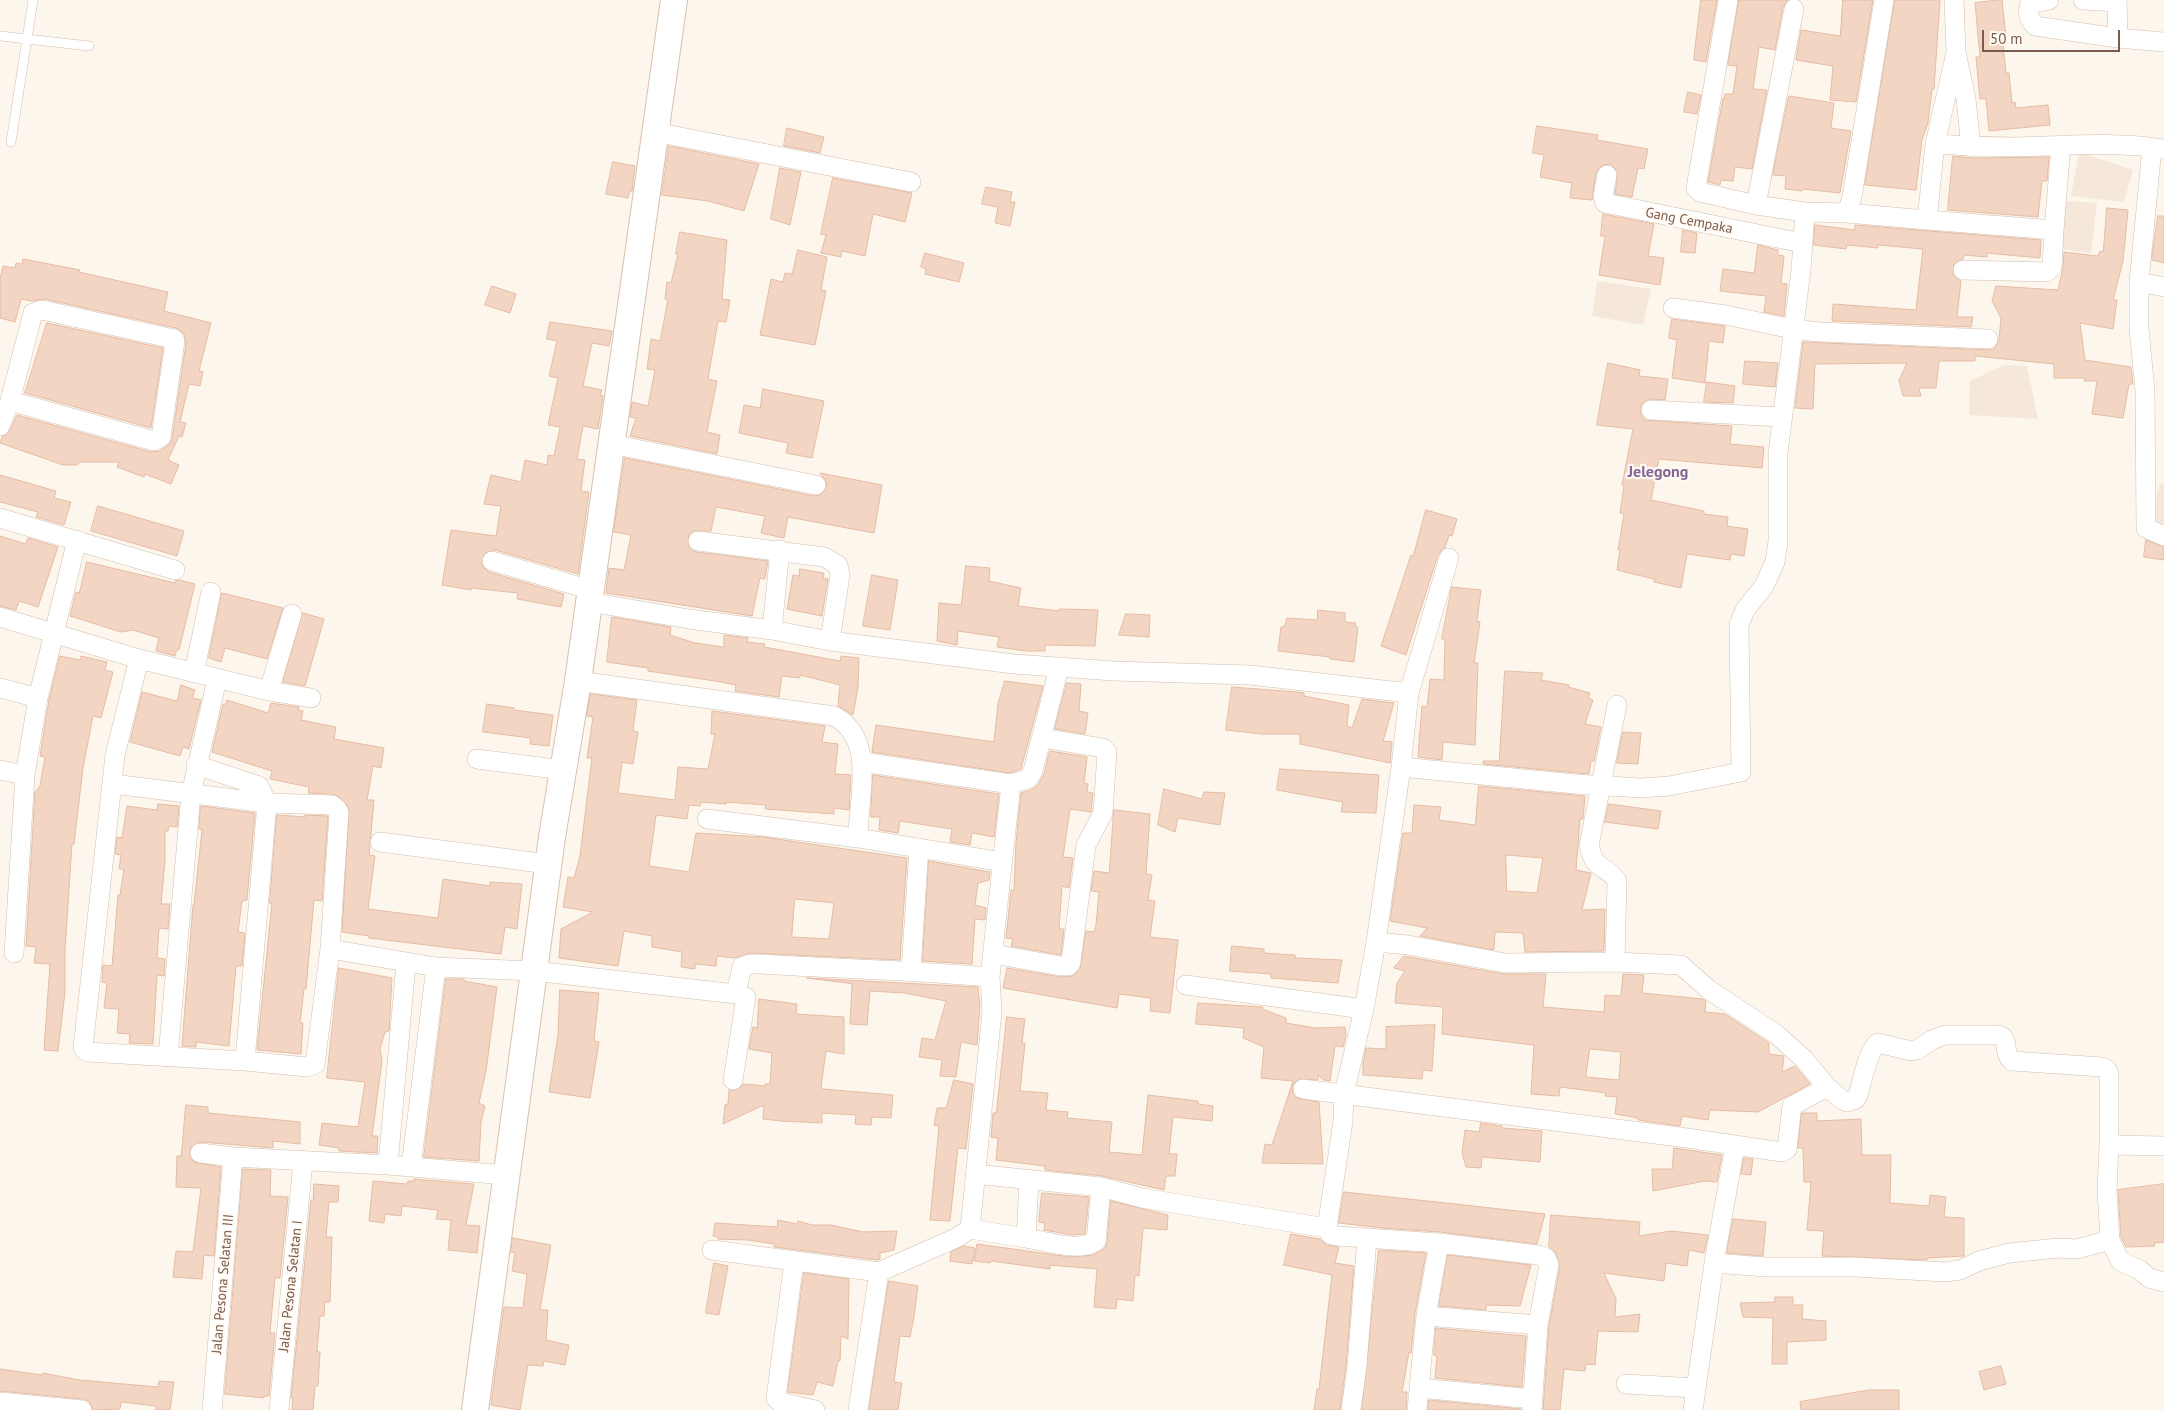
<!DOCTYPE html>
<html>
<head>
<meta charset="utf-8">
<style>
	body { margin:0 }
	#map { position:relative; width:2164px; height:1410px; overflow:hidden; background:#fdf6ec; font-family:"PT Sans",sans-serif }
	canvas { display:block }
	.scale { position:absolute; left:1982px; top:30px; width:138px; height:22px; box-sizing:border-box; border:2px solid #7a5c4d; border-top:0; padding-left:6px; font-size:15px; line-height:18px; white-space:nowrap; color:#7a5c4d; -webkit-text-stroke:4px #fffaf3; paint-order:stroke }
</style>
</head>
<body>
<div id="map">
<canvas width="2164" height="1410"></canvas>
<div class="scale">50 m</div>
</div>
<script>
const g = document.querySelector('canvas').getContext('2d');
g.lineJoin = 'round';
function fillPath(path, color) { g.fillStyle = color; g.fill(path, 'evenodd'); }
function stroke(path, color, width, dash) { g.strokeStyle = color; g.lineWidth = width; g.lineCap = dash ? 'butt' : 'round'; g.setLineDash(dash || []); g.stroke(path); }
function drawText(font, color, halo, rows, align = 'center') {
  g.font = font + ' "PT Sans",sans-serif'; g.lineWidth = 4.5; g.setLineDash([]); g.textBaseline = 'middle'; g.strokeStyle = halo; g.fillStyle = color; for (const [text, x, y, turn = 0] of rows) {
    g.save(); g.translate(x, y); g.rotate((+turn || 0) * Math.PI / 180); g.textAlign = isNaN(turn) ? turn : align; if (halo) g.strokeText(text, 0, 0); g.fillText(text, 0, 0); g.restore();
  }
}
fillPath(new Path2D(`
	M2079,152L2133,170L2124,202L2071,196Z
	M2066,201L2097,203L2091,253L2061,249Z
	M1597,281L1651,289L1643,325L1592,316Z
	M2004,365L2027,366L2038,419L1969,415L1970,381Z
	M2160,483L2164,484V528L2150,524Z`), '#f5e8da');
const building = new Path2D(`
	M1701,0H1717L1706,62L1694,60Z
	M1739,0H1788L1783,7L1775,50L1759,47L1753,89L1767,90L1752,169L1735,167L1733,181L1721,180L1720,185L1708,182L1723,98L1724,99L1725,94H1733L1737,66L1728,65Z
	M1843,0H1873L1856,102L1830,100L1833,66L1796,60L1801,30L1840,36Z
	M1895,0H1940L1934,89H1932L1928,123L1922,140L1916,190L1865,185Z
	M2002,0L2006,36H2002L2006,73H2009L2012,103L2015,102L2016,108L2048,105L2050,125L1989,131L1986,99H1980L1976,57H1980L1975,3Z
	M1688,92L1701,95L1697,114L1684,112Z
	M1789,96L1834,103L1831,128L1851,131L1840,193L1803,189L1802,191L1785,189L1786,176L1773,175Z
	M1537,126L1598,135L1597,140L1648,149L1644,169L1638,168L1632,197L1615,194L1618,172L1610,164L1603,165L1596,172L1592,200L1570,198L1572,183L1540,177L1544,155L1533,153Z
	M787,128L824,137L820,153L784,146Z
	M669,146L759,164L744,211L708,201L662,195Z
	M1953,156L1972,158L2049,157L2047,181H2042L2038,217L1948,210Z
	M613,162L635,166L632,191H630L628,198L606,194Z
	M780,168L801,172L790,225L771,219Z
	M833,178L912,193L905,222L873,214L865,256L842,251L841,257L821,253L826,235L821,234Z
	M986,187L1012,192L1010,202H1015L1010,226L995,223L998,207L982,204Z
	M2107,208L2128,210L2123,261L2113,300H2117L2113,329L2080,323L2085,360L2131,367L2133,384H2129L2123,418L2092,414L2097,381H2084L2085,378H2054V364L1975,356V361H1939L1936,388H1919L1921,396H1903L1899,380L1907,363L1815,364L1813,409L1795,408L1803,342L1988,350L1994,349L1999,340L2001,318L1992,301L1996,286L2058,290L2063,268L2064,252L2098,256L2100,251L2103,252Z
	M1603,214L1654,224L1648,256L1664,258L1660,285L1599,275L1605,236H1601Z
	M2158,216H2164V263L2152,260Z
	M1815,225L1855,230V225L2041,240L2040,258L1987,253V257L1964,255L1963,259L1954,264L1953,275L1961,281L1957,317H1973L1971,327L1832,321L1833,304L1916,310L1923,249L1878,245V248L1847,245L1846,249L1814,245Z
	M1683,230L1697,233L1695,253L1681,252Z
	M680,232L727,240L722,299L730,300L726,322L718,321L708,379L717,381L707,432L720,435L717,454L630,436L636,418L630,417L632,402L648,406L655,370L647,369L651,339L660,341L668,300L665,299L667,282L671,283L678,254H676Z
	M1758,245L1778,250V255L1784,256L1781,283L1787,284L1784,316L1764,312L1766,296L1720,291L1723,269L1754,273Z
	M798,250L827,257L821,290L826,291L815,345L760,335L771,279L783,282L785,273L792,274Z
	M925,253L964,263L959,282L925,274L926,269L921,267Z
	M23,259L80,270L79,272L168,292L164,311L211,323L199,371L203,372L200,386L189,384L180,422L186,423L182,437L179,436L168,460L179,465L171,484L145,474L144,477L117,467L119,462H79L77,465H63L0,443L2,437L10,430L17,415L151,452L160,451L170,444L172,439L186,343L184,334L176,328L44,299L32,301L21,299L15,322L0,318V279L3,266L15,268L16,263L22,264Z
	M492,286L516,294L510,313L485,305Z
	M1672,319L1725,326L1723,343L1709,341L1705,383L1672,378L1677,340L1669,338Z
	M550,322L612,331L609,346L592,343L583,386L602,390L600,395L603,396L598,429L583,426L577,459L585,460L581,491L589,492L578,574L495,550L485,553L481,563L484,568L489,572L564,594L561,607L517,599L518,593L471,588V590L442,585L451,530L496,536L501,506L484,504L491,475L521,482L525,460L547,465L548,455L554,456L560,427L548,425L558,378L549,376L557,341L547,339Z
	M47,323L163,348L151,428L25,393Z
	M1745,361L1778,363L1775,387L1743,384Z
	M1608,363L1640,370L1639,376L1668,379L1665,400L1651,399L1641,404V415L1645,420L1732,426L1730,444L1764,447L1762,468L1659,459L1651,500L1704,511V514L1728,517L1727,526L1748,529L1744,556L1731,554L1730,560L1687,554L1681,588L1654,582V579L1617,570L1620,550H1618L1624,514L1620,513L1624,486L1622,485L1633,429L1597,425Z
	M1707,382L1735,386L1733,403L1704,402Z
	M763,389L824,401L812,458L786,453L788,443L739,433L744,405L760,408Z
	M625,458L814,496L820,495L827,488L826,481L820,473L882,485L874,533L788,517L784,538L761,533L765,516L716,507L711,531H693L689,535L688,545L691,550L697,552L768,561L765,579L760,578L752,616L606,593L609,568L624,570L631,535L614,532Z
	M0,475L56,491L54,498L71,502L64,525L36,517L38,512L0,502Z
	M98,506L184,531L177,556L91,531Z
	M1426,510L1457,519L1452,536L1449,535L1445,548H1443L1438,555L1406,655L1381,646L1411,555L1413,556Z
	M0,536L26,544L28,538L58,547L38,607L19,601L16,610L0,606Z
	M2146,540L2164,547V560L2144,557Z
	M87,562L175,583V581L179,580L195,584L179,650L177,649L175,656L156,651L159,638L133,630L121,632L70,616L76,592L79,593Z
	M966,566L990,568L989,581L1021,588L1018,606L1059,611V609L1098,610L1095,646L1045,645V651H1026L997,647L999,637L958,631L957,645L937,641L939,603L961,605Z
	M800,569L824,573L823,578L828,579L822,616L787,609L793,575L799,576Z
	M872,575L898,580L890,630L863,626Z
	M1452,587L1481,590L1477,621L1480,622L1474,663H1478L1475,745L1443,742L1442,760L1418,757L1422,706L1427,707L1430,679L1444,680L1445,639H1442Z
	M222,593L283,608L267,659L225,648L221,662L209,658Z
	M1318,610L1345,613V622L1356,623L1355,627H1358L1354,662L1330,659V657L1278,651L1281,627H1284L1287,618L1317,620Z
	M303,613L324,619L305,686L283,682Z
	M1126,614L1150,615L1149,637L1119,635Z
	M612,617L671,627L670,635L695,643L724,647V635L748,638L747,642L765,644L764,647L840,661L841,656L859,658L858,688L853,715L838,706L840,685L800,675V678L782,676L779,697L735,691L736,685L715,681L648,671V668L607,662Z
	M60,656L80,660L81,656L107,662L105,670L113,672L101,718L93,716L83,768L74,844H72L65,950V992L58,1051L44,1050L50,964L34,963L36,947L26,946L35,792L40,786L45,757L40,756L43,737L49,700Z
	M1505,671L1543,673L1541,680L1569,685L1568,687L1590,693L1588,698L1593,700L1585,724L1601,727L1594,761H1591L1589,774L1483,764V761H1499Z
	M1005,681L1043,686L1021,769L1010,773L872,752L876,725L994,742L998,704Z
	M1067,683L1081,684L1079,711L1088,713L1085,734L1055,729Z
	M181,685L195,690L192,698L201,700L189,749L183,747L180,756L130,742L142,692L177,701Z
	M1232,687L1297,692L1304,693V696L1349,705L1347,726L1352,728L1362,699L1394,703L1383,741L1392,742L1390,763L1300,744V734H1262L1226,730Z
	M591,694L637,700L633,731L638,732L633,764L622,762L618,793L675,800L678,767L708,769L715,734H711L712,711L825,726L822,742L838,744L835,774L851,775L849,810L834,808V814L765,809L766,805L726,802V804L701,802L700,806L689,805L687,819L656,815L649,866L689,872L696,833L763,837L907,858L900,960L750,953L735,958L717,956L716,966L695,964V969L681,967L682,952L652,947V936L624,931L618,966L559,958L561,929L593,912L563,907L568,877L574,878L580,856L592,758H587L593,717L587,716ZM795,899L834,903L829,939L792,937Z
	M227,700L268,713L271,703L299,707L298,710L303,711L301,720L336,727L334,739L384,748L381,768L373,766L367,800H374L369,855L375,856L368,909L438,918L443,879L490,886V882L522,884L517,929L505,927L501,954L369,938V936L342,932L349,808L338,796L332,794L308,793L309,787L270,779L272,771L212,752L223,704H226Z
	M487,704L514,708V710L553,715L549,746L530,744L531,738L483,732Z
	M1623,732L1641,733L1638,764L1617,763Z
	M1050,751L1087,757L1084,783L1088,784L1087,792L1093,793L1091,812L1070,809L1063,857L1073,858L1069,888L1062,886L1059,929H1064L1061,955L1011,946L1013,939L1006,938L1011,890H1014L1016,843L1021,793L1031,790L1038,785L1044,774Z
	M1280,769L1379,775L1376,813L1341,812L1343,802L1277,790Z
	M873,775L999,794L994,837L972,833L970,845L950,842L952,829L900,821L898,833L879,830L880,817H871Z
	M1479,786L1585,796L1583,819H1580L1576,870L1591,873L1582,910L1605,909L1604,951L1525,952L1523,933L1495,932L1494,950L1420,936L1427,928L1390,921L1403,833H1412L1414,805L1441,807L1439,820L1475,825ZM1506,855L1543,858L1537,893L1507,891Z
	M1164,789L1202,799L1204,792L1225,793L1220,825L1178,818L1175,832L1158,825Z
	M158,804L179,806L177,827L169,826L168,831H165V861L161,904H170L168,929L159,928L157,958L165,959L164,976L157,975L153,1044L129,1043L130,1034L117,1033L119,1009L104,1008L107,983L102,982L103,965L112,966L118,895H120L124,869H119L121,855L115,854L117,837L122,838L127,806L157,810Z
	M1609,804L1661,811L1658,829L1605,822Z
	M201,806L255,813L247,900L242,901L238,932L245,933L242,966H236L229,1046L196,1042V1047L182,1046L193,905H194L202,830L199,829Z
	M1114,810L1150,814L1146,874L1152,875L1148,900L1155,901L1150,937L1178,940L1170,1013L1150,1011L1151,998L1119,994L1117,1008L1003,988L1007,968L1061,977L1073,976L1080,969L1086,931L1094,932L1096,925L1099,892L1091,891L1094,871L1109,873Z
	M277,815L305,817V815L328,816L322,901L314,900L306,989H304L300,1023H303L301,1054L257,1050L272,903H270Z
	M929,861L990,872L989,880L978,883L975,905L986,908L985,920L975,919L972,964L923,961Z
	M1232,946L1264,949V953L1295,955V958L1342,960L1338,983L1271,978V974L1230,971Z
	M1404,956L1503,974H1546L1543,1007L1604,1012L1605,995L1621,996L1623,974L1644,975L1642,993L1703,999L1706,1001L1705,1012L1725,1014L1769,1043V1054L1784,1056L1782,1072L1795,1066L1810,1084L1758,1112L1710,1110L1708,1120L1682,1116L1680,1126L1638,1120V1118L1615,1114L1617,1097L1605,1096L1606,1093L1560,1087L1559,1096L1531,1094L1534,1045L1442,1034L1443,1007L1395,1003L1397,983L1405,971L1394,968ZM1590,1049L1621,1052L1619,1080L1586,1077Z
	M339,968L392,978L389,1031L385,1032L380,1049L382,1061L372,1136H378L377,1153L339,1151V1148L319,1145L322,1123L358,1127L365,1082L327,1078Z
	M807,978L978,987L980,1006L977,1045L961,1042L956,1077L940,1076L942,1060L919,1057L922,1038L935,1040L946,1001L904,993L870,991L867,1025L850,1024L852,984Z
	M446,979H464V981L497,987L486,1071L479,1103L485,1106L481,1122L479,1161L424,1157Z
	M560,990L599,993L594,1041L599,1042L590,1098L549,1092L558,1035Z
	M759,999L797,1004L796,1014L844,1017V1054L826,1051L821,1087L823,1089L893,1095L891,1118L872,1117L871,1125L855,1124L856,1115L822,1113V1123L781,1121L763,1119L764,1105L723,1124L725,1105L728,1104L729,1090H737L743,1084L765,1086V1084H770L772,1053L749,1049L753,1027L757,1028Z
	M1198,1003L1263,1007L1262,1009L1286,1018V1023L1316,1028L1345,1027L1346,1036L1343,1047L1335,1046L1330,1081L1324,1080L1318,1075V1080L1298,1079L1292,1087L1293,1094L1297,1098L1319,1102L1323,1164L1262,1163L1265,1144L1272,1145L1293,1081L1261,1078L1264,1047L1243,1038L1244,1028L1196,1024Z
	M1007,1017L1025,1019L1022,1043H1025L1020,1091L1048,1093L1046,1110L1068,1112L1067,1118L1112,1122L1109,1152L1142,1155L1148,1095L1198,1101V1104L1213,1106L1212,1121L1173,1117L1169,1154H1177L1175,1176H1166L1164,1190L1102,1176L1045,1170V1166L996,1160L998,1138L991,1137L993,1113H996Z
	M1435,1025L1432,1071L1423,1070L1422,1079L1363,1075V1063L1366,1048L1386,1049V1027Z
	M954,1080L973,1084L966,1149L958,1148L950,1221L930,1220L939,1126L934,1125L937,1108H946Z
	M186,1105L208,1107V1113L300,1122V1144L273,1141V1148L201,1142L191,1147L190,1157L194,1162L221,1167L214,1256L204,1255L202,1279L173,1277L176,1251L193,1252L201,1188L176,1187L177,1156H181Z
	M1802,1113H1817V1121L1861,1119L1862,1155H1891L1890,1203L1929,1206L1930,1195L1946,1197L1944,1217L1964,1218V1256L1928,1258L1927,1260L1822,1256L1824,1231L1807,1230L1811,1182H1804L1803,1148H1798Z
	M1481,1123L1502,1126V1128L1542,1131L1540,1162L1482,1157L1481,1168L1466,1167L1462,1153L1465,1130L1479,1132Z
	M1674,1148L1722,1155L1717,1182L1705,1181L1653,1191L1652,1169H1672Z
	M1744,1158L1753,1159L1751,1175L1741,1174Z
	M243,1169L271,1170L270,1196L288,1197L280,1278H275L273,1299L270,1333H275L269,1396H264V1398L225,1394Z
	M414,1179L474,1184L466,1225L480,1226L477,1253L448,1250L451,1220L436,1219L438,1210L402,1206L401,1216L385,1214L384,1223L369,1221L373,1181L407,1184L408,1181H414Z
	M314,1184L339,1186L338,1202H329L326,1237H332L330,1302H325L324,1316H320L317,1352H320L318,1386H315L313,1410H292L293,1398H291L311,1200H313Z
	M2164,1184V1242L2154,1243L2155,1246L2126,1247L2121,1237L2118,1190Z
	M1344,1192L1464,1205L1545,1214L1537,1244L1440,1232L1382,1228L1339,1223Z
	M1042,1193L1089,1197L1085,1234L1072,1235L1044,1230L1045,1223L1039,1222Z
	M1111,1201L1168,1215L1167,1230L1143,1228L1139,1276L1135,1275L1133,1301L1117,1299L1116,1309L1094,1307L1097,1269L1050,1265V1269L991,1261L990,1263L974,1261L977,1244L1070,1257L1093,1255L1105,1248L1107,1243Z
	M1551,1215L1640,1222L1639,1236L1671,1231L1708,1235L1704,1253L1689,1250L1687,1266L1666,1263L1664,1281L1604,1273L1616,1299L1615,1317L1640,1314L1638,1332L1598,1331L1595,1365L1586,1364L1585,1371L1564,1369L1560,1410H1543L1549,1326L1560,1266L1556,1253L1549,1247Z
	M1733,1219L1766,1222L1763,1256L1727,1253Z
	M778,1220L797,1224L798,1221L812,1225H831L863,1232L897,1231L894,1250L880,1253V1259L877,1260L774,1247V1244L748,1240L718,1239V1237L713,1236L715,1223L777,1227Z
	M1291,1234L1320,1239L1326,1245L1339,1247L1335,1263L1354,1266L1346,1365L1340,1410H1314L1317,1389H1319L1332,1275L1284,1265Z
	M513,1238L551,1245L540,1310H548L546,1340L569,1345L565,1365L544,1361L543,1366L528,1365L520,1410L491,1405L504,1307L523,1308L527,1274L512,1271L515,1253L511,1252Z
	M964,1246L975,1248L972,1264L950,1261L951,1252Z
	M1379,1250L1426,1253L1415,1314L1411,1353L1409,1352L1402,1392H1407L1406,1410H1362Z
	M1448,1255L1531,1265L1520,1306L1486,1305V1310L1439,1306Z
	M714,1263L728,1266L719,1315L706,1313Z
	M804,1273L849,1279L848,1339L841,1336L840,1361H838L833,1386L817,1382L813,1395L788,1392Z
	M889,1281L918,1286L914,1317L910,1337L900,1336L894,1382L902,1383L898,1410H869Z
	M1775,1297H1793V1305H1803L1802,1319L1826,1321V1340L1787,1342V1364H1772L1773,1318L1743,1317L1740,1303L1775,1302Z
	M1436,1328L1526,1336L1522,1387L1435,1378L1437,1356L1434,1355Z
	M2001,1366L2006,1384L1984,1390L1979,1372Z
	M0,1369L42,1375L43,1373L79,1380L158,1387L159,1381L174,1382L170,1410H156V1406L121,1402L120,1409L93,1410L89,1401L83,1399L0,1391Z
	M1869,1390H1899V1410H1801L1800,1402Z
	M1429,1400L1521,1409V1410H1428Z`);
fillPath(building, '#f3d5c3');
stroke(building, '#e6bba3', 1);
const lane = new Path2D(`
	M0,36L89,46
	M11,142L33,0`);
const street = new Path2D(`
	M1954,0L1956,52L1966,99L1971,147
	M2049,0L2030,3C2027,13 2028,18 2035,26L2118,38L2164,42
	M2083,0L2117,2
	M2117,0L2118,38
	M1728,1L1696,188L1700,192L1756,205L1805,212
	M655,132L911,182
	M1935,144L1955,57
	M2152,148L2139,282V329L2145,390L2146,528L2164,536
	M1607,175L1603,196L1605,203L1802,243
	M1756,205L1794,9
	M1847,213L1927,220L1935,144C1962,146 1989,147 2016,147C2065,146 2114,141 2163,149
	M1927,220L2054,230L2061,145
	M1963,270L2047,272L2052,267L2054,230
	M2139,282L2164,287
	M1673,308L1726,315L1792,329L1820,332L1988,339
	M1651,410L1781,417
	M0,426L10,401L33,313L42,310L174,339L175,341L161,437L154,441L10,401
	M611,444L816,485
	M0,518L175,570
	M698,541L824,557L838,565L840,575L830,641
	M492,561L591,590
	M589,602L689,619L772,630L830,641L1014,664L1114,671L1250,675L1409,693
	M0,617L139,659L269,691L311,698
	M772,630L780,550
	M194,673L211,592
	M578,681L834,716C877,738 858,799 858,838
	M0,688L38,698
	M269,691L292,614
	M477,759L563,770
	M862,762L1011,784L1028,779L1033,771L1059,667
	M196,765L259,786L267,803L245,1061
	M1401,767L1575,784L1641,788L1669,786L1741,772L1739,625L1745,610L1764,586L1775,562L1778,541V453L1801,270L1805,212L1847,213L1852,197L1884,0
	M0,770L25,775
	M113,784L267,803L332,805L337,809L339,813L330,949L315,1064L307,1067L245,1061L87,1052L83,1048L115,755L139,659
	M707,819L858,838L1003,862
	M380,842L548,864
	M1376,942L1408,945L1505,963L1615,962L1681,965L1708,989L1776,1034L1804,1059L1827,1087L1841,1099L1847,1102L1856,1099L1858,1095C1862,1083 1868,1049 1878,1043L1911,1051L1917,1050L1932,1040L1945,1035H1998L2003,1037C2008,1045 2004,1054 2012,1061L2102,1067L2107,1070L2109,1074V1145L2107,1192L2110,1240L2120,1261L2140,1270L2149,1278L2164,1282
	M330,949L436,967L534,971L736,994
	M14,953L25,775L38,698L77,540
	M993,954L1061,966H1068L1071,962L1086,845L1103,813L1107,752L1103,748L1042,738
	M1615,962L1617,881C1605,862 1596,875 1589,845L1617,705
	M911,970L919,848
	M1186,985L1364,1009
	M168,1057L191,794L217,679
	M733,1080L746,997L736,994L742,967L750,964H761C838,969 914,970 990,977
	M1303,1089L1687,1138L1782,1152L1787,1149L1792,1106L1827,1087
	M2109,1145L2164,1146
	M200,1153L233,1157L388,1165L506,1175
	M388,1165L406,963
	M411,1167L436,967
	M975,1174L1101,1187L1142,1198L1327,1228L1330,1234L1336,1236L1439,1243L1538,1255L1546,1258L1549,1264L1538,1325L1532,1410
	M1327,1228L1343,1121L1344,1094L1364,1009L1376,942L1401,767L1409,693L1449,558
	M970,1229L1026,1238L1029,1181
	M1026,1238C1047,1241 1078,1253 1096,1241L1101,1187
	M712,1250L879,1272
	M794,1261L776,1398L780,1402L815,1410
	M1714,1263L1766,1267H1855L1945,1272L1960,1270L1979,1261L2009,1253L2058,1248L2077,1249L2110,1240
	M1426,1316L1538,1325
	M1626,1384L1695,1388
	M1419,1388L1533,1399
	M0,1402L82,1410
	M212,1410L233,1157
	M279,1410L303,1162
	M858,1410L879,1272L956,1238L970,1229L992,1012L990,977L1011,784
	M1351,1410L1357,1366L1367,1239
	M1417,1410L1426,1316L1439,1243
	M1693,1410L1714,1263L1735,1146`);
const secondary = new Path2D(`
	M475,1410L552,837L578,681L674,0`);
stroke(lane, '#d1beb0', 10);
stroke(street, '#d1beb0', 20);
stroke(secondary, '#d6c0b0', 28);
stroke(lane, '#fff', 9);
stroke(street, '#fff', 19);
stroke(secondary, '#fff', 26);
drawText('14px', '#7a5c4d', '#fffaf3', [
	["Gang Cempaka",1689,221,11],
	["Jalan Pesona Selatan III",223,1284,-85],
	["Jalan Pesona Selatan I",291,1286,-84]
]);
drawText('bold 16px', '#846695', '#fffaf3', [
	["Jelegong",1658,472]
]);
</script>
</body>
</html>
